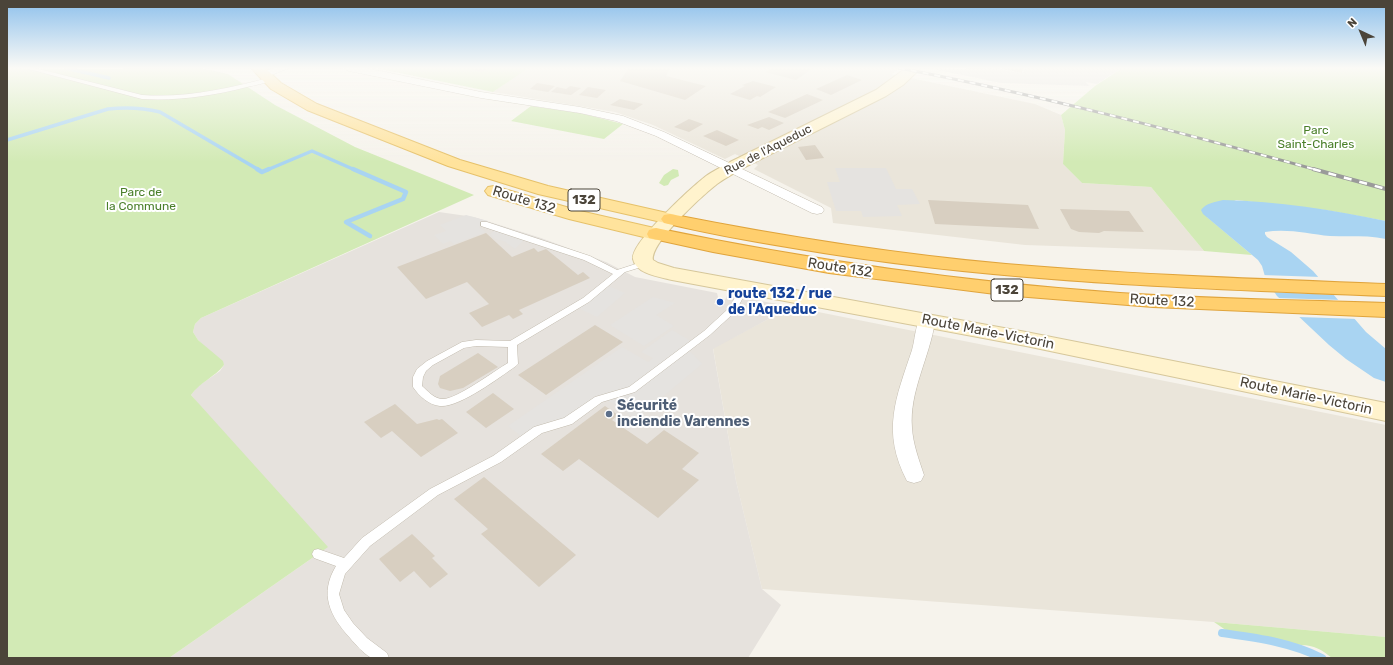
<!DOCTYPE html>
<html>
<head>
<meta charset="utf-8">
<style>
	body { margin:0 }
	#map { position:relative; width:1393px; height:665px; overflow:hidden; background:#f6f3ec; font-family:Rubik,sans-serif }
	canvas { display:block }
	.frame { position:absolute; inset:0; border:8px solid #4b4439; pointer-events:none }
	.north { position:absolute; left:1341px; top:12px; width:40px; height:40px; -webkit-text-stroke:3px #fff; paint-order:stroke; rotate:316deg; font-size:11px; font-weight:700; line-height:16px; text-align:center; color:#4b4439 }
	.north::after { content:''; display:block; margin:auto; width:14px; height:18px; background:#4b4439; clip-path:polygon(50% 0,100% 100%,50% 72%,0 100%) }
</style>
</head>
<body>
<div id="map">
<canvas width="1393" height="665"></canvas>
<div class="frame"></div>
<div class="north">N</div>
</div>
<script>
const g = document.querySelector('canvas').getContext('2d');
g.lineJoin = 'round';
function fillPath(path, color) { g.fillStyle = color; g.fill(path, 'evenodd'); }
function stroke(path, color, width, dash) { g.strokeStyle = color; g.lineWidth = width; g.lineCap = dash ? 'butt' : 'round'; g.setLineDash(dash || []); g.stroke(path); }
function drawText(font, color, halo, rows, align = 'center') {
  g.font = font + ' Rubik,sans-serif'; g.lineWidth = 4; g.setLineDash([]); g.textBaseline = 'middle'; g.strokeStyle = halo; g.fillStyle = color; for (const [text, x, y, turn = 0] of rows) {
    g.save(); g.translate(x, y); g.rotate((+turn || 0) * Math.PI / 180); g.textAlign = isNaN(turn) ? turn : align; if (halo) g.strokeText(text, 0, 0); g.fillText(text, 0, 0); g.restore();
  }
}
fillPath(new Path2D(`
	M526,68H899L892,74L1035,104L1061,115L1065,130L1063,164L1082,183L1151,187L1204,251L1025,245L833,223L831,208L754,169L758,165L735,154L725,159L653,125L615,112L493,92Z
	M783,305L1386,425V637L1214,622L762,589L736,481L713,348L776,315Z`), '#eae5da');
fillPath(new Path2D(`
	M439,212L474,217L541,238L606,262L635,277L717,293L718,297L714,304L723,306L727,295L783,305L776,315L713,349L736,481L762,589L781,605L748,658H169L318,554L191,395L197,387L220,371L224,365L198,340L193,332L195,324L201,318Z`), '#e6e2dd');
fillPath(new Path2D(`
	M201,68L228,74L275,105L355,147L474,195L201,318L195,324L193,332L198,340L223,361L224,365C215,377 200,382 191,395L328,547L169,658H7V69Z
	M375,68H526L527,69L493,92Z
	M1122,68H1386V221L1325,210L1236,200L1207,217L1252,255L1204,251L1151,187L1082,183L1063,164L1065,130L1061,115L1095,86Z
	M531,106L580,113L623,124L604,139L511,121Z
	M673,169L678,170L679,176L671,180L668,185L664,186L659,183L664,175Z
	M1214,622L1386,637V658H1332C1322,650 1314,645 1301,645L1230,633Z`), '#d2eab5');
fillPath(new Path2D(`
	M989,68L1023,73L1025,68H1122L1097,84L1086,82L1089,86L1001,83L933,69Z
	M835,168H886L896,189H912L920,204L897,205L902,216L863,217L861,211H836L827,182H840Z
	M466,215L488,221L479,227L486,232L454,244L450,241L443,244L434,235L446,231L440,225Z
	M496,228L526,238L515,249L504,241L495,239L490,235Z
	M606,285L625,293L597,317L576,307Z
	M653,297L675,303L656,315L674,326L644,346L610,325Z
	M672,330L694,343L686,349L694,355L702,364L636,419L613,403L599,399L568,421L525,439L508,426L622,347L648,362L653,358L641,352Z`), '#e5e3e0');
fillPath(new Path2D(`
	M1223,200C1278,201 1333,210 1386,221V239C1368,235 1349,237 1330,236C1309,234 1287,228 1265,232V234L1267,237L1291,252L1313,271L1366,332L1386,349V382L1374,378L1346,359L1329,345L1277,296L1266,280L1262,266L1258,260L1203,214L1201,210C1206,203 1215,202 1223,200Z`), '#a9d4f2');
fillPath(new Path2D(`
	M1262,275L1321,277L1337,295L1272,292Z
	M1276,298L1342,300L1359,319L1298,317Z`), '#f6f3ec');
stroke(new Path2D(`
	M66,68L109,78
	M7,140L108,109C125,107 144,108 160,112L259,170
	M267,170L312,151L355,170`), '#a9d4f2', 3.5);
stroke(new Path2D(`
	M257,169L262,172L269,169
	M353,169L406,192L403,199L346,222L370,236`), '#a9d4f2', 4.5);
stroke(new Path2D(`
	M1222,633C1257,638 1290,642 1322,658`), '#a9d4f2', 8);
fillPath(new Path2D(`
	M476,68H489L482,72L472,70Z
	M629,68H670L666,76L706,86L685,100L620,81Z
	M773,68H813L796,80L765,72Z
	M999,68H1023L1022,73Z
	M847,75L862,80L831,95L816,89Z
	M753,81L776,87L760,97L757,96L750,100L730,94L745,86L742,85Z
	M537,83L555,86L548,92L530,89Z
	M570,86L581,88L571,95L551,92L557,87L566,89Z
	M588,87L606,90L597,98L579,95Z
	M807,94L823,100L785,118L768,112Z
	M620,99L643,104L634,110L610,105Z
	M769,117L784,123L769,130L762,127L758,129L747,125Z
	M689,119L703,124L689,132L674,127Z
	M717,130L739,140L726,146L703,136Z
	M815,145L824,158L806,160L798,147Z
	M928,200L1028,205L1039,229L935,224Z
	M1060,209L1129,211L1144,232L1104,231L1099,233L1079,232L1071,229Z
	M486,233L512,257L534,248L538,252L546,249L578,275L583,272L590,278L519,310L523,314L513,319L509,315L482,327L469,313L489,304L467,282L426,299L397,267Z
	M595,325L623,342L546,395L518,375Z
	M478,353L498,367L463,388L450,391L440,388L438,384L440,376Z
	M493,393L514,409L486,428L466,412Z
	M395,404L417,424L437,419L439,420L442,419L458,433L421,457L392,431L381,438L364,422Z
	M605,406L618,415L612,420L647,444L664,430L699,453L682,469L699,480L658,518L579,459L563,471L541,454Z
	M484,477L576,555L539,587L481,534L488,529L454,499Z
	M412,534L435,556L432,558L448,574L430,588L414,571L400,582L379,559Z`), '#d8cfc1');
const lane = new Path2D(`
	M25,68H35L142,95C186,98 226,89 268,78L271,80C264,84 255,85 247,87C212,96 178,101 142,99Z
	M481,222H487L590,256L617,270L645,261L649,263L648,265L625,272L589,302L517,345L518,364L516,366C500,377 459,408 440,406C429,405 419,396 413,387V377L417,369L427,361L462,342L476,340L510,341L583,298L613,274L584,260L481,226ZM476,346L508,347V363C494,371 457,399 443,399C434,399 428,391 422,386L423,377L426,371L433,365L464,348Z
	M745,284L749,287L735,312L710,335L635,392L602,402L572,424L542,433L501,462L438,495L370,546L345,574L339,594L344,610L353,623L367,638L387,653L389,658C384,658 375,660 370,657C363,653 356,645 350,638C330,616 319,594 336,566L314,558L312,554L314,550L318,549L344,558L362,538L430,489L493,456L534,427L564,418L595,397L629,387L704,331L729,308L741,287Z`);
const street = new Path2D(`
	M273,68H290L263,78L258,75L259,73Z
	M344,68H366L481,92L580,107L623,116L664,132L822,207L824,210L822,213L817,214L812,213L656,136L616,121L580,113L481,98L349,71Z
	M927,316L933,317L935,321C930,357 909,391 912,428C913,444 919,460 924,475L921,481L914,483L907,481C881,431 896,398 912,350C915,340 915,326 921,317Z`);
const secondary = new Path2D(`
	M906,68H921L903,85L886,96L741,169C733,174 725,178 717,184C703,195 650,243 653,260L658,263L674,268L1026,332L1386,403V421L1026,346L672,280C660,277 636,274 633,259C630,243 692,187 706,176C713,171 722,167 730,162L876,90Z`);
const primary = new Path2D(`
	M251,68H265L281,83L317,104L460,160L548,186L676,215L679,219L676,223L670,224L538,194L448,166L307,110L271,89Z
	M494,186L580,211L663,230L665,234L663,238L656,240L569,219L488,195L485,191L488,187Z`);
const highway = new Path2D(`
	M670,214C781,236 893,254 1006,264C1133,275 1259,279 1386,284V296C1187,288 990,282 793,248C750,241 706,233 664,223L661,219L664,215Z
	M656,228C809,260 964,282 1120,293C1209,299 1297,300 1386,303V317L1153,307L1003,295L829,273L713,252L649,238L647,234L649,230Z`);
stroke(lane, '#c2bbae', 1);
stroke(street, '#c2bbae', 1);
stroke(secondary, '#d6c79b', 2);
stroke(primary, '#e6c16a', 2);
stroke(highway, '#e0a43c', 2);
fillPath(lane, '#fff');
fillPath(street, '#fff');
fillPath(secondary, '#fff3cd');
fillPath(primary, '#ffe39c');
fillPath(highway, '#ffcf6e');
const railFar1 = new Path2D(`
	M899,68C1040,95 1179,132 1317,170`);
const rail = new Path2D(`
	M1313,169L1386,189`);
stroke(railFar1, '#9a9a9a', 3);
stroke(rail, '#9a9a9a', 4);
stroke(railFar1, '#fff', 2, [6]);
stroke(rail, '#fff', 2.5, [8]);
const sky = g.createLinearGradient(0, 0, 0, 162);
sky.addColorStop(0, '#8fc1ec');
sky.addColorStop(0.42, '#fbfaf6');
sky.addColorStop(1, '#fbfaf600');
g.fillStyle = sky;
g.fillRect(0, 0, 1393, 162);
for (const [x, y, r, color] of [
	[720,302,4,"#1a4fb4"],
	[609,414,4,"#5c6f8a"]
]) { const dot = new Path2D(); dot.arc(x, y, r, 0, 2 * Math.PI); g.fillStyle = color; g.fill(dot); stroke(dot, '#fff', 1.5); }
drawText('12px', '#4a7f2a', '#fff', [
	["Parc",1316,131],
	["Saint-Charles",1316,145],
	["Parc de",141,193],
	["la Commune",141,207]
]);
drawText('12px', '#4b4439', '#fff', [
	["Rue de l'Aqueduc",768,150,-27]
]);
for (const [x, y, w] of [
	[584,200,32],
	[1007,290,32]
]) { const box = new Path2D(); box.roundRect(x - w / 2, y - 11, w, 22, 3); g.fillStyle = '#fff'; g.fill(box); stroke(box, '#4b4439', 1); }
drawText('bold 13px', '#4b4439', null, [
	["132",584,200],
	["132",1007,290]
]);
drawText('14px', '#4b4439', '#fff', [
	["Route 132",524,200,17],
	["Route 132",840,268,9],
	["Route 132",1162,301,3],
	["Route Marie-Victorin",988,332,11],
	["Route Marie-Victorin",1306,396,12]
]);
drawText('bold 14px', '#164399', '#fff', [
	["route 132 / rue",728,294],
	["de l'Aqueduc",728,310]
], 'left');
drawText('bold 14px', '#4e5e75', '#fff', [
	["Sécurité",617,406],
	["inciendie Varennes",617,422]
], 'left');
</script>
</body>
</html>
